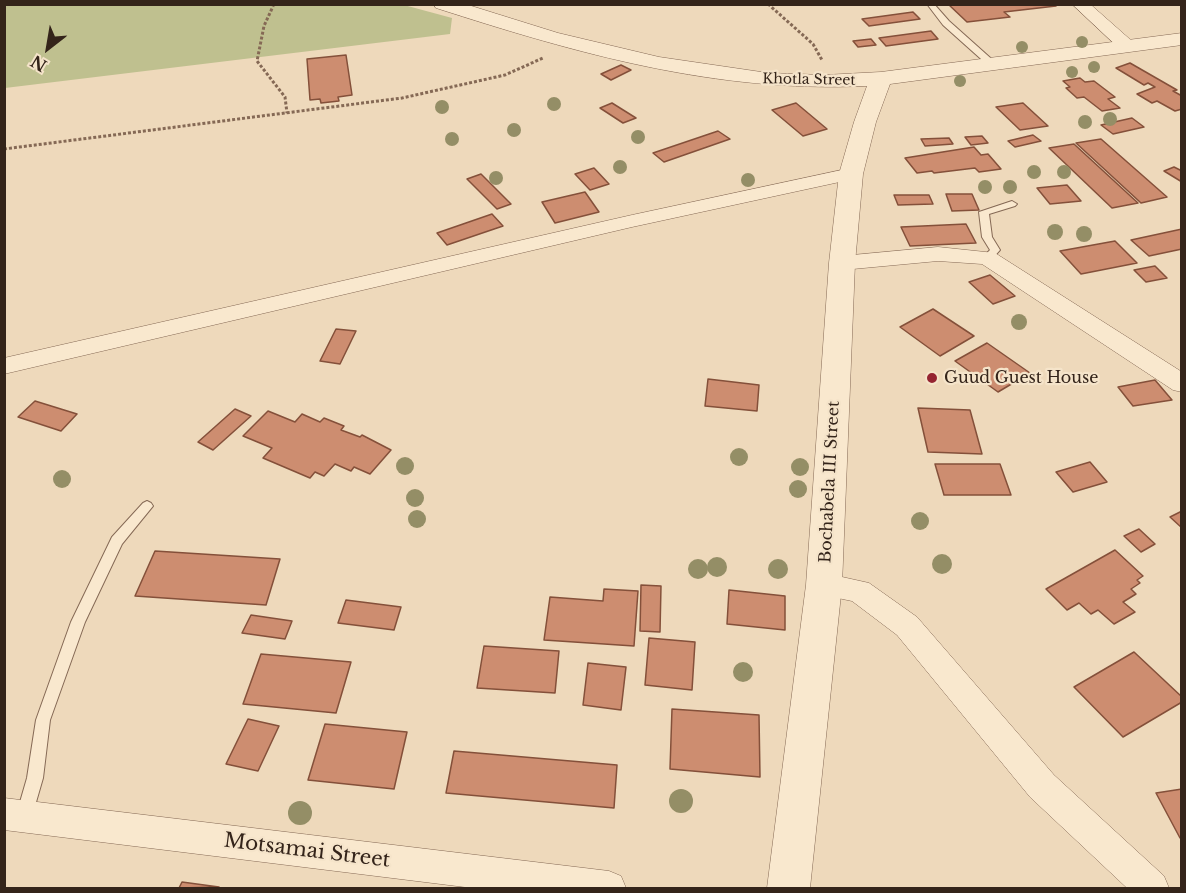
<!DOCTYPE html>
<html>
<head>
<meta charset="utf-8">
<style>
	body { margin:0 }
	#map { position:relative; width:1186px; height:893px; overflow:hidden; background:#eed9bb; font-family:"Libre Baskerville",serif }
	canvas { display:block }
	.frame { position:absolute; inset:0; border:6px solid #34241a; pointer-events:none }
	.north { position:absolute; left:18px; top:18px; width:60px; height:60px; -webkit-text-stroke:4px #f5e4ca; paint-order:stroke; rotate:211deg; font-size:16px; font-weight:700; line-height:24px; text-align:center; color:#34241a }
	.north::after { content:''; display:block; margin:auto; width:21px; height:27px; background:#34241a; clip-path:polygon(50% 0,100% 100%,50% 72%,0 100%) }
</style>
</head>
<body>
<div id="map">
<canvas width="1186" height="893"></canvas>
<div class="frame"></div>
<div class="north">N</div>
</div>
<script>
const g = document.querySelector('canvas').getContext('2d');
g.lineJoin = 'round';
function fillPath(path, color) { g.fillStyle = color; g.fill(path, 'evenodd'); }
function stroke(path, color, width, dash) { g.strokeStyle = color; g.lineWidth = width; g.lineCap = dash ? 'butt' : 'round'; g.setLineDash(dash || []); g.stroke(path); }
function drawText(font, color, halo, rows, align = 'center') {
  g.font = font + ' "Libre Baskerville",serif'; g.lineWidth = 4.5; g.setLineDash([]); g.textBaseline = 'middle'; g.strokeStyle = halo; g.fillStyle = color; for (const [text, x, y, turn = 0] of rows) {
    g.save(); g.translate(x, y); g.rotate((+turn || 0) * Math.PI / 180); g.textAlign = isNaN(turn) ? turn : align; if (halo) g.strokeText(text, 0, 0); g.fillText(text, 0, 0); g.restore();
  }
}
fillPath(new Path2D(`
	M404,5L452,18L450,34L5,88V5Z`), '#bfc08f');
const building = new Path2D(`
	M948,4H1055L1056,6L1004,12L1010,17L967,22Z
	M913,12L920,19L869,26L862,19Z
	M931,31L938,39L886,46L879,38Z
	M871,39L876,45L858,47L853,41Z
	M346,55L352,95L338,97L339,101L321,103L320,99L310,100L307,59Z
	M1130,63L1177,90L1173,91L1182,96V109L1175,111L1157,101L1152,103L1137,94L1155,87L1148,83L1144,85L1116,68Z
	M621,65L631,70L611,80L601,74Z
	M1080,78L1085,82L1094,81L1115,97L1108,99L1120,108L1102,111L1084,97L1077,98L1066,88L1070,87L1063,81Z
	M612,103L636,118L623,123L600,108Z
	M796,103L827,129L803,136L772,110Z
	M1023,103L1048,126L1020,130L996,107Z
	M1132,118L1144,127L1113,134L1101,125Z
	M718,131L730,139L664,162L653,153Z
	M1033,135L1041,141L1015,147L1008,141Z
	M982,136L988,143L971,145L965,137Z
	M949,138L953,144L925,146L921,139Z
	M1101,139L1167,197L1141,203L1076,143Z
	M1074,144L1138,203L1112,208L1049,148Z
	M974,147L981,155L988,154L1001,169L979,172L975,168L934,173L932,171L917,173L905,158Z
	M1174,167L1182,171V182L1164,171Z
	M594,168L609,184L590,190L575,174Z
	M481,174L511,204L497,209L467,179Z
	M1067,185L1081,201L1050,204L1037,188Z
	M585,192L599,212L555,223L542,202Z
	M946,194H972L979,210L952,211Z
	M894,195H929L933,204L898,205Z
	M492,214L503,226L447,245L437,233Z
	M966,224L976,243L910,246L901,227Z
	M1182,229V249L1149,256L1131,240Z
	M1115,241L1137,263L1081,274L1060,251Z
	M1155,266L1167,278L1146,282L1134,270Z
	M990,275L1015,296L993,304L969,282Z
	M933,309L974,336L940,356L900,327Z
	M336,329L356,331L340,364L320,361Z
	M987,343L1030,373L998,392L955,361Z
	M708,379L759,385L757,411L705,406Z
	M1155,380L1172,400L1133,406L1118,387Z
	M35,401L77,414L61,431L18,417Z
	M918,408L970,410L982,454L928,452Z
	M235,409L251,416L213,450L198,442Z
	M268,411L295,422L302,414L320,422L324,418L344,426L341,430L360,437L362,435L391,450L370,474L354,467L351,471L335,464L324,476L315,472L310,478L263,458L272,448L243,436Z
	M1090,462L1107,482L1073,492L1056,472Z
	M935,464H1000L1011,495H944Z
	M1182,511V528L1170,517Z
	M1139,529L1155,544L1141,552L1124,536Z
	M1115,550L1143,576L1137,580L1140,583L1131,589L1136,594L1123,602L1135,612L1114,624L1098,610L1091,614L1079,603L1067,610L1046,589Z
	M155,551L280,559L266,605L135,596Z
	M641,585L661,586L660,632L640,631Z
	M604,589L638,591L634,646L544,640L550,597L603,601Z
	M729,590L785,596V630L727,624Z
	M346,600L401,607L394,630L338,623Z
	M251,615L292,621L285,639L242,633Z
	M649,638L695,642L692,690L645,685Z
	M484,646L559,651L555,693L477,688Z
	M1134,652L1182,697V702L1123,737L1074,687Z
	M261,654L351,662L336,713L243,704Z
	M588,663L626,667L621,710L583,705Z
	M672,709L759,715L760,777L670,769Z
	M248,719L279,726L258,771L226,764Z
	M325,724L407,732L394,789L308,780Z
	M454,751L617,765L614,808L446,793Z
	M1182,789V837L1180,838L1156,793Z
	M182,882L219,887L179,888Z`);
fillPath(building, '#cd8d70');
stroke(building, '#84503a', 1.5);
const service = new Path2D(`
	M927,4H934L949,21L996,63V67H990L943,25Z
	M1012,201L1017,204L1015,206L989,214L992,237L1000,250L991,260H983L982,258L990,250L982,237L979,212Z
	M147,501L151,503L153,506L122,544L85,622L50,720L43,778L32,816L30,821L24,824L18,821L16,816L27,778L36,720L71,622L112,537L143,503Z`);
const minor = new Path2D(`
	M1072,4H1090L1133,42L1135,46L1133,50H1121Z
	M851,168L858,170L861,174L858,178L632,227L4,374V358L632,215Z
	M938,247L995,253L1182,372V392L1173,390L982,264L938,261L842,270L834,268L831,263L834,258L842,256Z
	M824,573L869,583L917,617L1054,775L1164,876L1169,888H1127L1030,797L897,635L852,601L814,593L810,585L814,577Z
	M4,798L609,871L621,876L626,888H473L4,830Z`);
const tertiary = new Path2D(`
	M433,4H465L558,33L659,57L768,73L824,75L881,72L1182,33V45L890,84L876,122L863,174L855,263L842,585L810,888H767L806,585L829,263L839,174L854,122L867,86C716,93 579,54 436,8Z`);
stroke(service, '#856955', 2);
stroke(minor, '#856955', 1);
stroke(tertiary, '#856955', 1);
stroke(new Path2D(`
	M274,4L264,26L257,61L285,97L287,113
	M768,4L813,44L822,60
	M4,149L402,98L505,75L543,58`), '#856955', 3, [3, 2]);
fillPath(service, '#f9e8ce');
fillPath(minor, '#f9e8ce');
fillPath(tertiary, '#f9e8ce');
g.fillStyle = '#948e66';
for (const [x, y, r] of [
	[1082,42,6],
	[1022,47,6],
	[1094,67,6],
	[1072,72,6],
	[960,81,6],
	[554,104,7],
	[442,107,7],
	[1110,119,7],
	[1085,122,7],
	[514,130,7],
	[638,137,7],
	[452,139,7],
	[620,167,7],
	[1034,172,7],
	[1064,172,7],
	[496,178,7],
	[748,180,7],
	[985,187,7],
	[1010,187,7],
	[1055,232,8],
	[1084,234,8],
	[1019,322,8],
	[739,457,9],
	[405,466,9],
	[800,467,9],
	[62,479,9],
	[798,489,9],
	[415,498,9],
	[417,519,9],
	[920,521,9],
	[942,564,10],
	[717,567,10],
	[698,569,10],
	[778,569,10],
	[743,672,10],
	[681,801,12],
	[300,813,12]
]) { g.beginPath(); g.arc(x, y, r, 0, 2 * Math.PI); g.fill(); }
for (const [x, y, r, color] of [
	[932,378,6,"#952431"]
]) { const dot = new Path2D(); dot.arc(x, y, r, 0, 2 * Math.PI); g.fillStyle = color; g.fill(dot); stroke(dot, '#f5e4ca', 2); }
drawText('14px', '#34241a', '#f5e4ca', [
	["Khotla Street",809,80,1]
]);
drawText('16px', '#34241a', '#f5e4ca', [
	["Guud Guest House",944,378]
], 'left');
drawText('16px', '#34241a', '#f5e4ca', [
	["Bochabela III Street",830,482,-87]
]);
drawText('20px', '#34241a', '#f5e4ca', [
	["Motsamai Street",307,851,7]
]);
</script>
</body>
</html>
